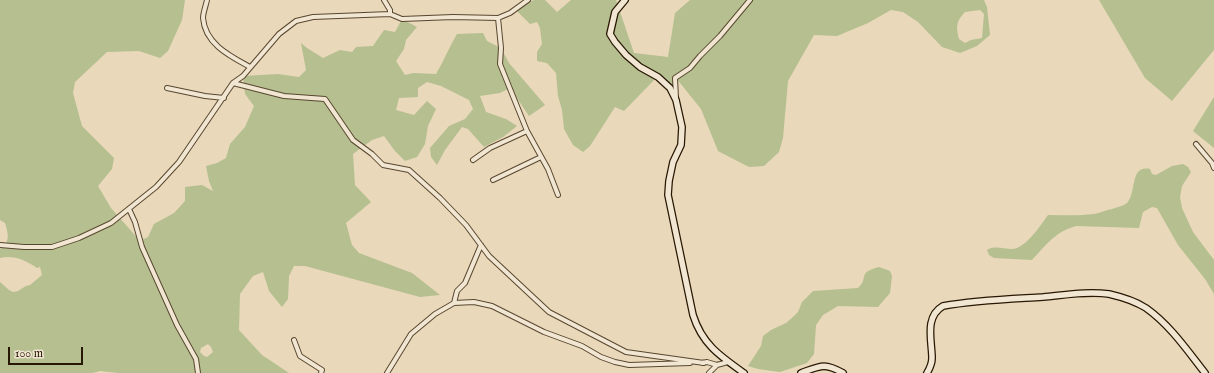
<!DOCTYPE html>
<html>
<head>
<meta charset="utf-8">
<style>
	body { margin:0 }
	#map { position:relative; width:1214px; height:373px; overflow:hidden; background:#e9d8b9; font-family:"IM FELL English",serif }
	canvas { display:block }
	.scale { position:absolute; left:8px; top:347px; width:75px; height:18px; box-sizing:border-box; border:2px solid #271703; border-top:0; padding-left:5px; font-size:12px; line-height:14px; white-space:nowrap; color:#271703; -webkit-text-stroke:3px #f1e6d2; paint-order:stroke }
</style>
</head>
<body>
<div id="map">
<canvas width="1214" height="373"></canvas>
<div class="scale">100 m</div>
</div>
<script>
const g = document.querySelector('canvas').getContext('2d');
g.lineJoin = 'round';
function fillPath(path, color) { g.fillStyle = color; g.fill(path, 'evenodd'); }
function stroke(path, color, width, dash) { g.strokeStyle = color; g.lineWidth = width; g.lineCap = dash ? 'butt' : 'round'; g.setLineDash(dash || []); g.stroke(path); }
fillPath(new Path2D(`
	M0,0H185L182,20L168,51L160,58L139,51L107,52L75,82L73,93L82,126L114,158L112,169L98,186L111,208L140,241L148,237L154,224L174,213L185,201V187L202,185L213,191L209,181L206,166L217,163L226,158L230,144L245,127L254,106L245,94L243,76L278,74L299,77L306,70L301,43L307,48L323,58L340,50L352,52L356,47L373,46L384,30L395,32L402,19L417,27L406,40L404,49L396,61L405,75L413,73L436,74C444,61 449,47 457,34L483,33L487,41L501,48L509,63L545,105L529,116L510,88L500,93L480,96L486,112L506,119L517,126L503,137L484,147L468,129L462,127L445,150L437,165L431,157L430,148L449,126L465,119L473,109L469,100L441,86L427,82L418,88V97L399,98L396,110L414,115L427,101L436,109L428,126L425,144L417,157L405,161L395,151L384,136L372,140L353,154L355,185L371,202L346,223L352,245L359,253L412,273L440,295L420,297L305,266H294L289,276L288,299L282,307L269,291L263,272L253,276L240,294L239,330L262,355L289,373H118L100,371L93,373H0V282L9,290L13,292L18,291L26,286L30,285L42,275L40,267L37,268C25,260 14,255 0,258V249C11,243 8,233 5,223L0,220ZM208,344L211,347L213,352L207,357L204,356L200,352L201,348Z
	M534,0H545L557,12L571,0H616L634,53L668,57L675,13L690,0H984L987,7L990,35L977,46L960,53L942,47L918,22L903,12L891,10L868,23L837,36L814,35L788,81L783,138L779,152L764,166L749,167L718,151L701,109L676,78V100L670,88L657,77L624,111L615,107L590,146L583,152L573,145L564,129L562,110L558,96L556,73L547,63L537,61V52L542,44L540,28L537,22L530,24L515,9ZM980,10L984,14L982,38L971,40L965,43L959,39C956,26 956,22 965,12Z
	M1099,0H1214V50L1172,101L1145,78Z
	M1214,97V148L1193,131Z
	M1183,164L1188,167L1191,172L1182,186L1180,197L1182,208L1193,232L1214,260V294L1205,279L1178,245L1157,208L1152,207L1143,212L1139,228L1076,226C1055,232 1047,244 1032,260L994,258L989,255L987,250C995,245 1003,249 1012,249C1025,249 1041,225 1048,215C1063,215 1079,216 1094,214C1100,213 1106,210 1112,209C1117,207 1123,206 1127,203C1137,193 1129,165 1150,169L1152,174L1156,175L1172,166Z
	M879,267L890,271L892,276L890,293L878,307L838,306L823,315L816,325L814,354L807,363L780,372L758,369L748,366L761,346L763,336L771,330L786,323L794,316L798,312L802,302L813,291L858,288C870,277 856,273 879,267Z`), '#b5bf90');
const street = new Path2D(`
	M207,0C206,5 203,13 203,18C205,44 230,56 250,67
	M384,0L390,10V14
	M498,18L501,48L500,64L527,131L548,169L558,195
	M233,83L284,96L325,99L353,140L372,154L383,165L409,170L440,198L466,225L489,256L549,312L626,352L704,363
	M167,88L205,96L224,98
	M676,98L675,78L690,68L700,56L720,36L750,0
	M1196,144L1212,163L1214,168
	M473,160L490,148L527,131
	M493,180L541,157
	M129,209L135,222L142,247L177,325L196,359L198,373
	M0,245L24,247H52L79,238L111,223L156,187L179,162L233,83L243,76L279,34L296,21L313,17L390,14L402,19L453,17L498,18L510,13L528,0
	M454,303L457,291L465,283L481,245
	M294,340L300,356L322,370L321,373
	M702,363L707,362L717,365L728,362
	M387,373L411,334L435,314L454,303L474,302L492,306L544,332L582,346L601,357L615,362L629,365L690,363
	M709,373L717,365`);
const secondary = new Path2D(`
	M625,0L615,12L610,34L615,42L626,55L640,67L658,77L670,88L676,100L682,127L681,145L673,162L669,181L668,195L693,315C702,344 720,356 744,373
	M801,373C820,366 824,362 843,373
	M927,373C930,368 932,363 932,358C932,341 924,317 943,306C976,300 1010,299 1043,297C1065,295 1087,291 1109,294C1122,297 1135,301 1146,308C1170,325 1187,350 1205,373`);
stroke(street, '#584730', 6);
stroke(secondary, '#271703', 8);
stroke(street, '#f1e6d2', 4);
stroke(secondary, '#f1e6d2', 5.5);
</script>
</body>
</html>
